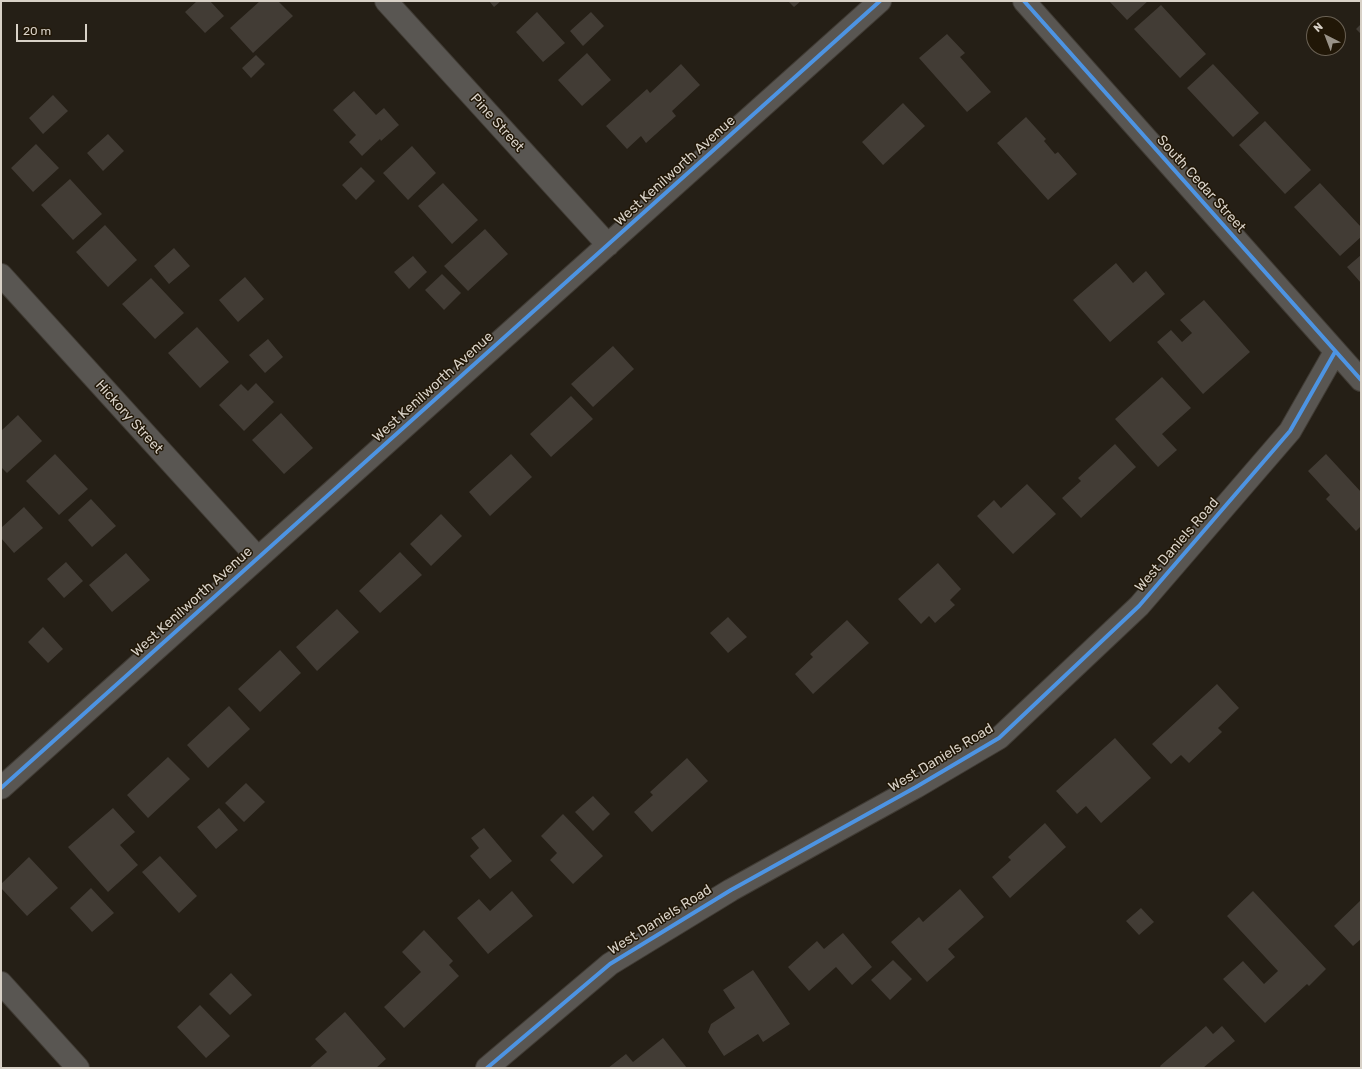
<!DOCTYPE html>
<html>
<head>
<meta charset="utf-8">
<style>
	body { margin:0 }
	#map { position:relative; width:1362px; height:1069px; overflow:hidden; background:#251f16; font-family:Rubik,sans-serif }
	canvas { display:block }
	.frame { position:absolute; inset:0; border:2px solid #d8d1c7; pointer-events:none }
	.north { position:absolute; left:1306px; top:16px; width:40px; height:40px; box-sizing:border-box; background:#211707; border:1px solid #6a6154; border-radius:50%; rotate:318deg; font-size:11px; font-weight:700; line-height:16px; text-align:center; color:#d8d1c7 }
	.north::after { content:''; display:block; margin:auto; width:14px; height:18px; background:#999389; clip-path:polygon(50% 0,100% 100%,50% 72%,0 100%) }
	.scale { position:absolute; left:16px; top:24px; width:71px; height:18px; box-sizing:border-box; border:2px solid #d8d1c7; border-top:0; padding-left:5px; font-size:12px; line-height:14px; white-space:nowrap; color:#d8d1c7; -webkit-text-stroke:3px #211707; paint-order:stroke }
</style>
</head>
<body>
<div id="map">
<canvas width="1362" height="1069"></canvas>
<div class="frame"></div>
<div class="north">N</div>
<div class="scale">20 m</div>
</div>
<script>
const g = document.querySelector('canvas').getContext('2d');
g.lineJoin = 'round';
function fillPath(path, color) { g.fillStyle = color; g.fill(path, 'evenodd'); }
function stroke(path, color, width, dash) { g.strokeStyle = color; g.lineWidth = width; g.lineCap = dash ? 'butt' : 'round'; g.setLineDash(dash || []); g.stroke(path); }
function drawText(font, color, halo, rows, align = 'center') {
  g.font = font + ' Rubik,sans-serif'; g.lineWidth = 3; g.setLineDash([]); g.textBaseline = 'middle'; g.strokeStyle = halo; g.fillStyle = color; for (const [text, x, y, turn = 0] of rows) {
    g.save(); g.translate(x, y); g.rotate((+turn || 0) * Math.PI / 180); g.textAlign = isNaN(turn) ? turn : align; if (halo) g.strokeText(text, 0, 0); g.fillText(text, 0, 0); g.restore();
  }
}
fillPath(new Path2D(`
	M197,1H210L224,16L205,33L185,12Z
	M260,1H278L293,16L253,53L230,28Z
	M489,1H501L494,7Z
	M788,1H801L794,7Z
	M1109,1H1148L1127,20Z
	M1161,5L1206,54L1180,78L1134,29Z
	M537,12L565,43L543,62L516,32Z
	M591,12L604,26L583,46L570,31Z
	M1361,24V34L1356,29Z
	M947,34L965,53L960,57L991,92L967,112L919,58Z
	M587,53L611,80L582,106L558,80Z
	M256,55L265,64L251,78L242,68Z
	M681,64L700,85L672,111L676,116L646,143L641,136L627,149L606,126L647,89L650,93Z
	M1213,64L1259,113L1233,137L1187,88Z
	M354,91L376,115L384,108L399,125L381,141L380,139L362,156L349,142L356,135L333,110Z
	M53,95L68,111L43,134L29,118Z
	M903,103L925,126L883,165L862,142Z
	M1026,117L1046,139L1044,141L1055,154L1058,152L1077,174L1048,200L997,143Z
	M1265,121L1311,170L1285,194L1239,145Z
	M108,134L124,151L103,171L87,153Z
	M36,144L59,168L33,192L11,168Z
	M412,146L436,173L408,200L383,173Z
	M361,167L375,181L356,200L342,185Z
	M70,179L102,214L73,240L41,205Z
	M443,183L478,220L452,244L418,206Z
	M1320,183L1361,227V237L1340,256L1294,207Z
	M105,225L137,260L108,287L76,252Z
	M485,229L508,254L468,291L444,266Z
	M174,248L190,266L169,284L154,266Z
	M1361,255V283L1347,267Z
	M413,256L427,272L409,289L394,272Z
	M1116,263L1133,283L1146,271L1165,294L1110,342L1073,300Z
	M442,274L461,293L444,310L425,290Z
	M245,277L264,299L238,322L219,300Z
	M151,278L184,313L155,339L122,304Z
	M1204,300L1250,352L1203,394L1157,342L1171,330L1182,342L1192,333L1180,320Z
	M197,327L229,362L200,388L168,353Z
	M268,339L283,357L265,373L249,355Z
	M613,346L634,369L593,407L571,384Z
	M1162,377L1191,408L1162,434L1177,450L1158,467L1115,419Z
	M256,383L274,402L244,431L219,405L241,384L248,391Z
	M571,396L593,419L551,457L530,434Z
	M281,413L313,448L284,474L252,440Z
	M18,415L42,441L7,473L1,467V431Z
	M1115,444L1136,467L1081,518L1062,498L1081,481L1078,478Z
	M55,454L88,489L59,515L26,481Z
	M511,454L532,477L490,516L469,492Z
	M1326,454L1361,492V526L1356,531L1326,499L1330,495L1308,471Z
	M1027,484L1056,514L1013,554L977,516L994,500L1001,508Z
	M91,499L116,526L92,547L68,520Z
	M24,507L43,528L14,553L1,538V528Z
	M441,514L462,536L431,566L410,544Z
	M400,552L422,575L380,613L359,591Z
	M126,553L150,580L112,612L89,585Z
	M66,562L83,581L64,598L47,579Z
	M938,563L961,589L950,600L955,605L935,623L929,616L921,624L898,599Z
	M337,609L359,632L317,671L296,647Z
	M728,617L747,637L728,653L710,633Z
	M847,620L869,643L813,694L795,674L813,657L810,654Z
	M43,627L63,649L48,663L28,642Z
	M280,650L301,673L260,712L238,689Z
	M1217,684L1239,708L1218,728L1222,732L1189,763L1181,755L1171,764L1152,744Z
	M229,706L250,729L208,768L187,745Z
	M1115,738L1151,778L1101,823L1086,806L1077,814L1056,791Z
	M168,757L190,779L148,818L127,795Z
	M687,758L708,781L652,832L634,812L653,795L650,792Z
	M246,783L265,802L244,822L225,803Z
	M593,796L610,814L593,831L575,812Z
	M113,808L135,832L120,845L138,865L108,892L68,847Z
	M219,808L238,830L216,849L197,827Z
	M563,814L603,856L573,884L550,860L557,853L541,836Z
	M1045,823L1066,847L1010,898L992,877L1011,860L1008,857Z
	M484,828L512,861L490,879L470,856L479,848L471,838Z
	M160,856L197,896L179,913L142,872Z
	M29,857L58,888L27,916L1,888V884Z
	M91,888L114,913L92,932L70,908Z
	M960,889L984,917L948,949L955,957L927,982L891,942L919,917L923,922Z
	M512,891L533,916L488,954L457,918L479,899L490,911Z
	M1253,891L1326,969L1309,986L1307,984L1265,1023L1223,979L1243,961L1264,984L1278,971L1227,916Z
	M1361,900V939L1353,946L1334,926Z
	M1141,908L1154,922L1139,935L1126,921Z
	M424,930L453,961L449,965L459,976L404,1028L384,1007L421,972L402,952Z
	M843,933L872,967L852,985L836,967L809,991L788,967L817,941L824,949Z
	M893,960L912,979L890,1000L871,980Z
	M753,970L790,1024L763,1042L758,1034L724,1056L708,1032L711,1024L735,1008L723,990Z
	M231,973L252,995L230,1015L209,994Z
	M200,1005L230,1036L206,1058L177,1027Z
	M345,1012L386,1059L376,1068H309L327,1052L315,1039Z
	M1206,1026L1213,1034L1222,1026L1235,1041L1203,1068H1161L1160,1066Z
	M663,1038L687,1068H608L626,1054L633,1062Z`), '#423c35');
const minor = new Path2D(`
	M386,1L608,245
	M1024,1L1361,380
	M1,275L258,558
	M1,788L880,1
	M1,983L78,1068
	M487,1068L610,964L731,890L916,787L999,738L1139,606L1290,431L1335,352`);
stroke(minor, '#403b34', 24);
stroke(minor, '#595652', 22);
stroke(new Path2D(`
	M1024,1L1361,380
	M1,788L880,1
	M487,1068L610,964L731,890L916,787L999,738L1139,606L1290,431L1335,352`), '#4d94e3', 4);
drawText('14px', '#d8d1c7', '#211707', [
	["Pine Street",497,123,48],
	["West Kenilworth Avenue",675,171,-42],
	["South Cedar Street",1201,184,48],
	["West Kenilworth Avenue",433,387,-42],
	["Hickory Street",129,417,48],
	["West Daniels Road",1177,545,-49],
	["West Kenilworth Avenue",192,602,-42],
	["West Daniels Road",941,758,-31],
	["West Daniels Road",660,920,-32]
]);
</script>
</body>
</html>
